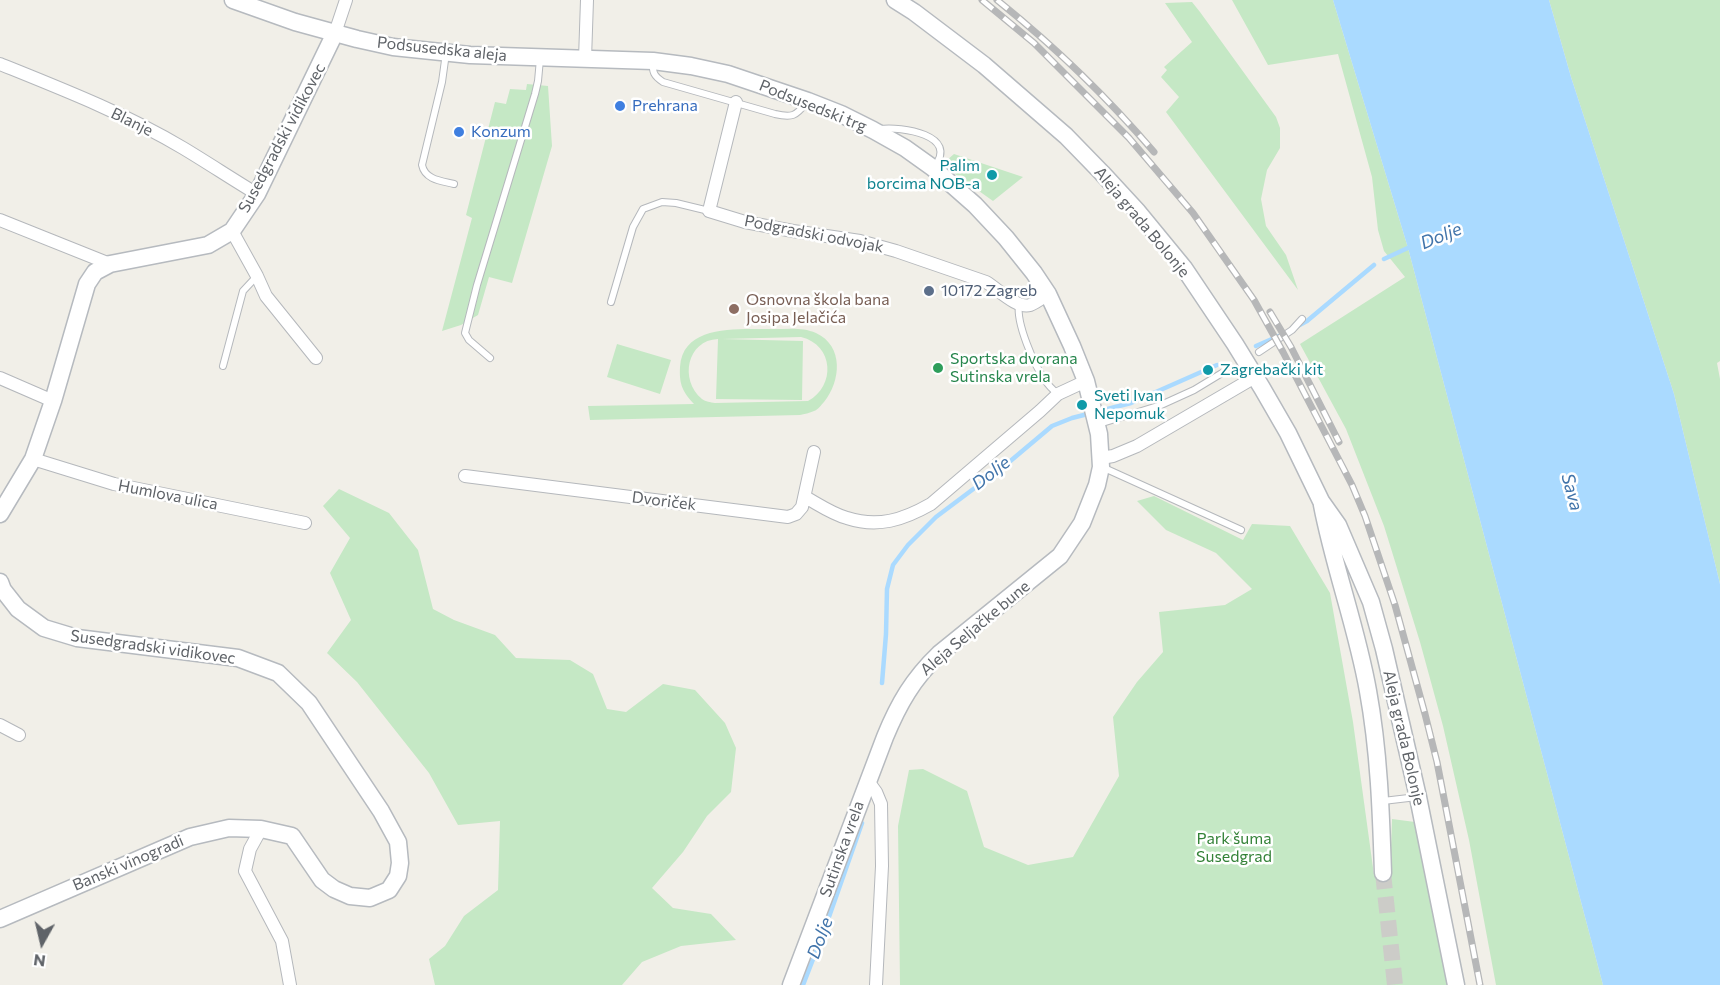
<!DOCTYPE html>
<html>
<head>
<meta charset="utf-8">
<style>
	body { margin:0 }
	#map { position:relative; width:1720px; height:985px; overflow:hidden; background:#f1efe8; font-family:Commissioner,sans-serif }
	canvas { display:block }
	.north { position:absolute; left:12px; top:913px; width:60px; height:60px; -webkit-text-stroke:4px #fff; paint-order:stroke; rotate:188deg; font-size:16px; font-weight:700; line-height:24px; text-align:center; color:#5f6368 }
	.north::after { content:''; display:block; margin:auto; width:21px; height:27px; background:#5f6368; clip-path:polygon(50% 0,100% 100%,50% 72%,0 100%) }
</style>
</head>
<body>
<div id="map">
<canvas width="1720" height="985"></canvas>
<div class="north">N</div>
</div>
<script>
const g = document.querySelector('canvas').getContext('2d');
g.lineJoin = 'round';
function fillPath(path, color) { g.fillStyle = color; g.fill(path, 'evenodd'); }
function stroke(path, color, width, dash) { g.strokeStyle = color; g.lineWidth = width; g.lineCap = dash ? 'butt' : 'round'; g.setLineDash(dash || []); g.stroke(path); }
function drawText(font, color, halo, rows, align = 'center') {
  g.font = font + ' Commissioner,sans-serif'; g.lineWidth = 5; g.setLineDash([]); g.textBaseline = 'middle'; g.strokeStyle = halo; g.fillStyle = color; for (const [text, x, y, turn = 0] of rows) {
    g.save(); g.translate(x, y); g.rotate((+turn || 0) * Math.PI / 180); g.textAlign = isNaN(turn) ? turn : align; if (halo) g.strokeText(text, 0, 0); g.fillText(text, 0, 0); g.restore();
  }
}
fillPath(new Path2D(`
	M1232,0H1333L1408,248L1603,985H1496L1469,840L1443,726L1420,642L1384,526L1346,429L1300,344L1405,277L1384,251L1378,230L1372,177L1338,54L1268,65Z
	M1549,0H1720V361L1717,363L1720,379V584L1674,394L1571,77Z
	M1192,2L1200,12L1276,117L1280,128V148L1267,170L1261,199L1266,226L1286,255L1298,290L1166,112L1179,97L1161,77L1167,70L1164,67L1192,42L1165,3Z
	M527,84L548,86L552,146L512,283L489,277L478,315L461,325L442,331L472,218L466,215L495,102L506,104L510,89L526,90Z
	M954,154L1023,177L993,201L948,169L947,160Z
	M774,329C788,329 803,327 816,333C844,346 841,381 824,402C821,405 818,410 814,411C810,413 804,414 800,415L590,420L588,406L694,404C683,392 679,385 680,367C683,322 743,330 774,329ZM801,337C834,345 836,386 808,401L715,403C710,402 706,402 702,399C679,380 687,340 718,339L716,399L802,400L803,341L722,339Z
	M617,344L671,360L660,394L607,377Z
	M339,489L389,513L418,550L433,609L454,620L495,635L516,658L570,660L593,674L607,709L626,712L663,684L695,690L725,723L736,748L731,792L707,816L683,852L652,888L673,908L711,914L736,940L681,946L642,962L622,985H435L429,959L445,946L464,916L498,890L500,821L458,825L429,773L357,682L327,653L351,620L330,573L350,538L323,506Z
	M1154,496L1243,540L1252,524L1290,526L1330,593L1353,722L1374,875L1390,880L1392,819L1415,822L1448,985H900L898,826L909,770L923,769L967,791L984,847L1028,865L1073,857L1119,776L1113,717L1137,682L1163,652L1159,612L1225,605L1252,589L1216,553L1166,530L1137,501Z`), '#c5e8c5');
fillPath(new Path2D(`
	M1333,0H1549L1571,77L1674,394L1720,584V985H1603L1408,248Z`), '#aadaff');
stroke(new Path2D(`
	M1384,259L1412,246
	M1296,327L1307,321L1374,265
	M1256,346L1281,335
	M882,683L886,634L887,589L893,565L908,545L936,517L1008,463L1052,426L1072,418L1131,403L1217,365
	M803,985L824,931L862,823`), '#aadaff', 4.5);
stroke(new Path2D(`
	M1383,873L1395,985`), '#ccccc8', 16, [16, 8]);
const lane = new Path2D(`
	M446,53L442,82L422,165C425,180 442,181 454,184
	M653,62C652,72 654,76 663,82L775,114C792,118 796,116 806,103
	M880,129C901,126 960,135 934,167
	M611,302L633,227L643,209L662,202L676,203L709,211
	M1019,305C1016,323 1034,365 1045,380C1048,385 1053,390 1058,394
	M1259,352L1292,330L1302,319
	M490,358L469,340L465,333L477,285L535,94L538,81L540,59
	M223,366L243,291L257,276
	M1099,424L1161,405L1194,390L1222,373
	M1102,467L1241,530
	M1383,801L1417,797`);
const street = new Path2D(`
	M335,33L346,0
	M585,59L587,0
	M0,64C62,89 126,114 183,148C208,163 232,179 257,194
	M736,102L709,211L745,222L793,231L860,241L896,251L986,282C998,289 1017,309 1030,305C1036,303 1042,298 1048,294
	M0,220L110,264
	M232,231L257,276L266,296L316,358
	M0,378L53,401
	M1101,458L1113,456L1137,446L1255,377
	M33,459L114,484L305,523
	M465,476L788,517L796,514L802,507L814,452
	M805,497C818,504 832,514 847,518C878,528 903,520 931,504L1040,411L1058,394L1086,381
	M0,725L19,735
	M868,781L876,792L881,804L882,866L876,985
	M261,829L250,849L245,871L282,941L290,985`);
const secondary = new Path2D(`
	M233,0L295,22L357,39L393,47L470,55L653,61L691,66L728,74L808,101L841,114L873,130L905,148L933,168L975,205L1006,238L1034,273L1048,294L1072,346L1086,381L1099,434L1101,467L1097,485L1082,523L1060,556L939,654C913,679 899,703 885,737L791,985
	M895,0L914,12L984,65L1066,136L1102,173L1138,212L1184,268L1235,344L1262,388L1288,433L1321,501L1338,525L1371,602L1384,649L1418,797L1456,985
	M1322,505C1334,568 1357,628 1368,691C1379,751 1381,812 1383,873
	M0,514L33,459L53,401L87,284L95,272L110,264L208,245L232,231L257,194L335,33
	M0,582L3,590L18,609L44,628L77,638L238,658L278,673L309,703L381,811L398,842L400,863L398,876L389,890L370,898L350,896L334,889L322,880L292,836L261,829L229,828L190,837L0,919`);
stroke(lane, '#b5b8bc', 8);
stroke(street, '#b5b8bc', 14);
stroke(secondary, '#b6babf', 19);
stroke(lane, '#fff', 6);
stroke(street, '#fff', 12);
stroke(secondary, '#fff', 16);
const rail = new Path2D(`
	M982,0L1034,43L1129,138L1193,213L1254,300L1283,352L1352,485L1365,516L1395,605L1425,714L1437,762L1480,985
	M997,0C1053,45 1107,97 1154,152
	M1270,312L1291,347L1339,442`);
stroke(rail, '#b6b7b8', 7);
stroke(rail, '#fff', 4.5, [14]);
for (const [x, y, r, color] of [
	[620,106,6,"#3f7fe0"],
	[459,132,6,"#3f7fe0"],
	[992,175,6,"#0f9aa8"],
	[929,291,6,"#5c6f8a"],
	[734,309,6,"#8d6e63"],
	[938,368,6,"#2e9e5b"],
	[1208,370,6,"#0f9aa8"],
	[1082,405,6,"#0f9aa8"]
]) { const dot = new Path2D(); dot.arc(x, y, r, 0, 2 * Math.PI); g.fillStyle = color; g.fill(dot); stroke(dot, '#fff', 2); }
drawText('16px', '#5f6368', '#fff', [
	["Podsusedska aleja",442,49,6],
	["Podsusedski trg",813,106,22],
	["Blanje",132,122,26],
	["Susedgradski vidikovec",282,138,-62],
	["Aleja grada Bolonje",1142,222,50],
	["Podgradski odvojak",814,234,11],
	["Humlova ulica",168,495,11],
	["Dvoriček",664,501,7],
	["Aleja Seljačke bune",975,628,-40],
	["Susedgradski vidikovec",153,647,8],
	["Aleja grada Bolonje",1404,738,77],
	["Sutinska vrela",842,849,-70],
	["Banski vinogradi",128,863,-23]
]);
drawText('16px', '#366cbe', '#fff', [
	["Prehrana",632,106],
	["Konzum",471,132]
], 'left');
drawText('16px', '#0d838f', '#fff', [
	["Palim",980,166,"right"],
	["borcima NOB-a",980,184,"right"],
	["Zagrebački kit",1220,370],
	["Sveti Ivan",1094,396],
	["Nepomuk",1094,414]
], 'left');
drawText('16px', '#4e5e75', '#fff', [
	["10172 Zagreb",941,291]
], 'left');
drawText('16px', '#785e54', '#fff', [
	["Osnovna škola bana",746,300],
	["Josipa Jelačića",746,318]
], 'left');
drawText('16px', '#27864d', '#fff', [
	["Sportska dvorana",950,359],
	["Sutinska vrela",950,377]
], 'left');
drawText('16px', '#348238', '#fff', [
	["Park šuma",1234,839],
	["Susedgrad",1234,857]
]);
drawText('italic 18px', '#4174aa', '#fff', [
	["Dolje",1441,236,-22],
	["Dolje",991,473,-38],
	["Sava",1572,492,75],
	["Dolje",820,938,-70]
]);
</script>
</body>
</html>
